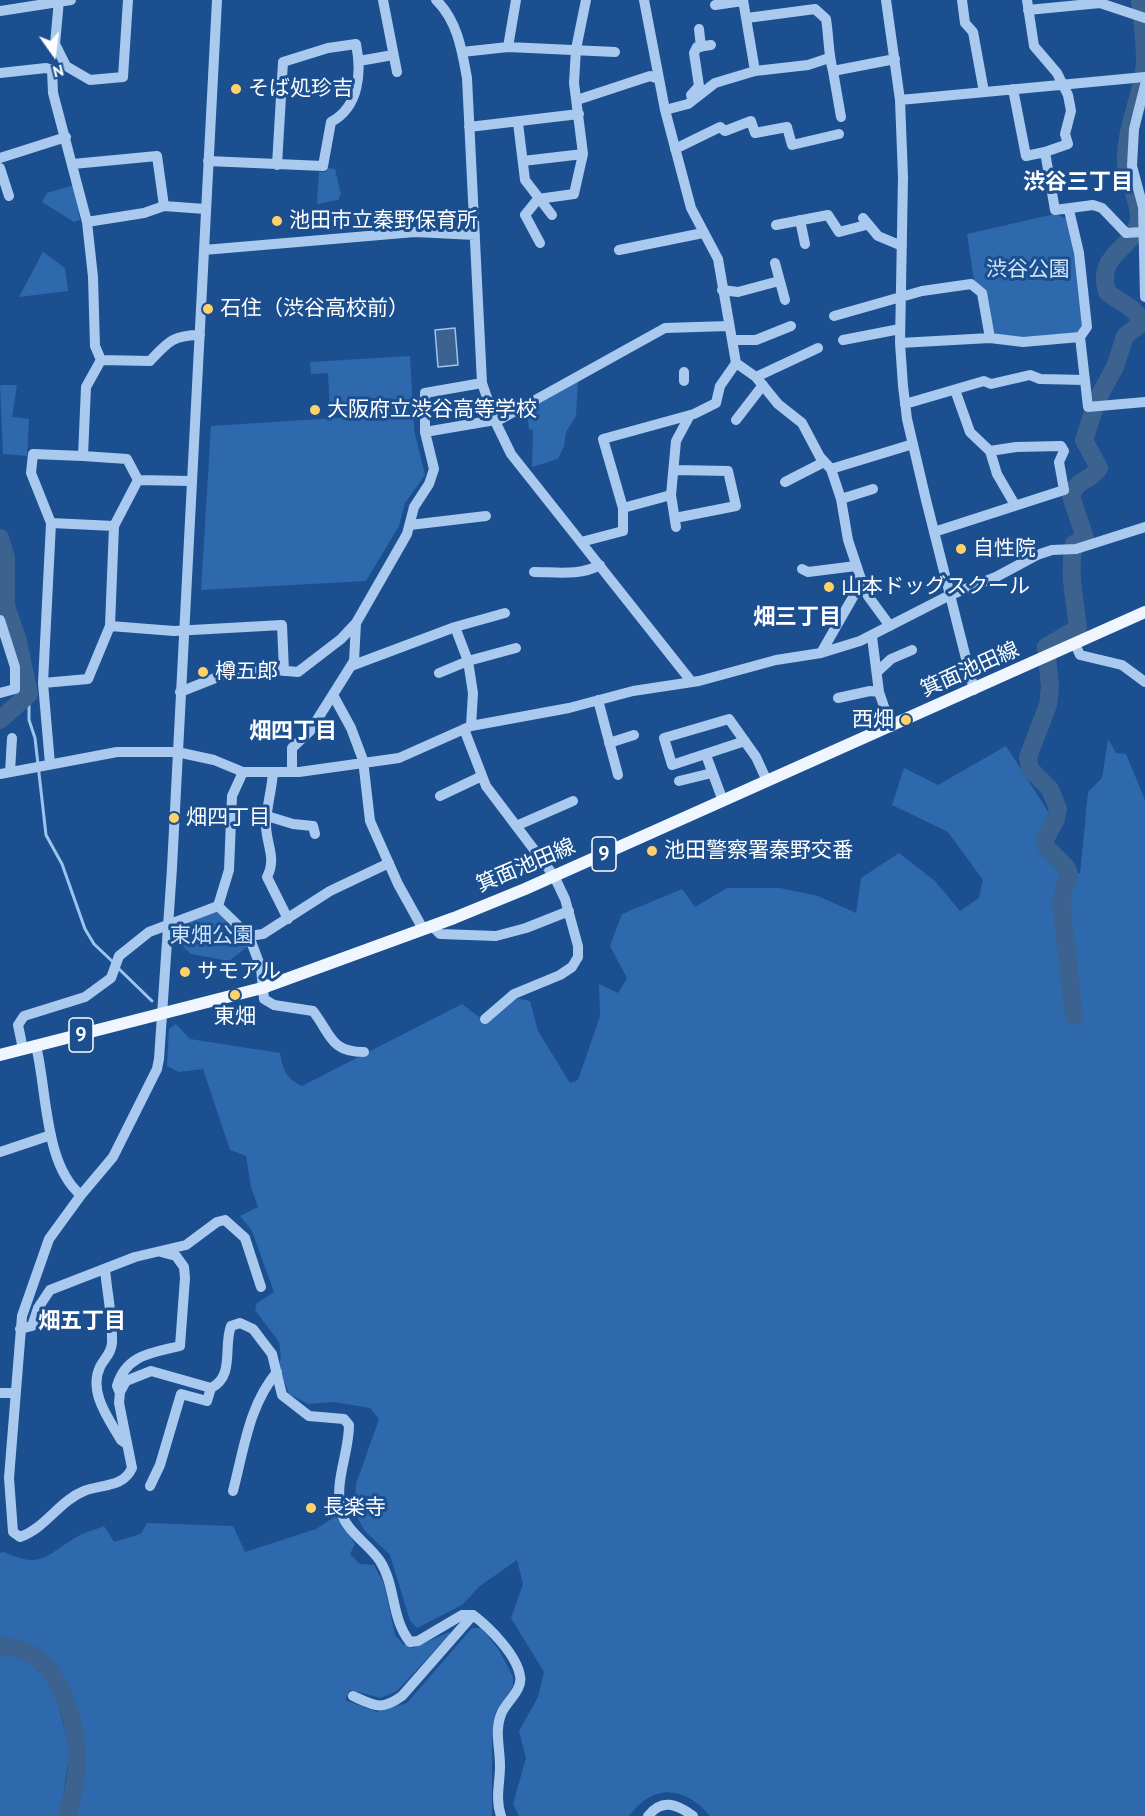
<!DOCTYPE html>
<html>
<head>
<meta charset="utf-8">
<style>
	body { margin:0 }
	#map { position:relative; width:1145px; height:1816px; overflow:hidden; background:#1b4f8f; font-family:"PT Sans",sans-serif }
	canvas { display:block }
	.north { position:absolute; left:24px; top:24px; width:60px; height:60px; -webkit-text-stroke:4px #1b4f8f; paint-order:stroke; rotate:166deg; font-size:16px; font-weight:700; line-height:24px; text-align:center; color:#fff }
	.north::after { content:''; display:block; margin:auto; width:21px; height:27px; background:#fff; clip-path:polygon(50% 0,100% 100%,50% 72%,0 100%) }
</style>
</head>
<body>
<div id="map">
<canvas width="1145" height="1816"></canvas>
<div class="north">N</div>
</div>
<script>
const g = document.querySelector('canvas').getContext('2d');
g.lineJoin = 'round';
function fillPath(path, color) { g.fillStyle = color; g.fill(path, 'evenodd'); }
function stroke(path, color, width, dash) { g.strokeStyle = color; g.lineWidth = width; g.lineCap = dash ? 'butt' : 'round'; g.setLineDash(dash || []); g.stroke(path); }
function drawText(font, color, halo, rows, align = 'center') {
  g.font = font + ' "PT Sans","Noto Sans JP",sans-serif'; g.lineWidth = 6; g.setLineDash([]); g.textBaseline = 'middle'; g.strokeStyle = halo; g.fillStyle = color; for (const [text, x, y, turn = 0] of rows) {
    g.save(); g.translate(x, y); g.rotate((+turn || 0) * Math.PI / 180); g.textAlign = isNaN(turn) ? turn : align; if (halo) g.strokeText(text, 0, 0); g.fillText(text, 0, 0); g.restore();
  }
}
fillPath(new Path2D(`
	M327,168L335,169L341,194L338,200L317,204L319,172H326Z
	M74,185L80,220L74,222L42,202L47,193Z
	M1055,214L1067,219C1075,254 1078,289 1085,324L1077,334C1050,336 1019,341 992,333L974,281L967,234Z
	M43,252L65,268L68,291L19,297Z
	M410,356L413,408L330,413L328,373L311,374L310,362Z
	M578,381L576,416L566,432L564,446L558,459L532,467L533,430L529,429L526,409Z
	M0,385H17L12,417L29,419L27,456L3,454Z
	M414,413V430L425,475L405,503L399,526L366,581L201,590L211,426Z
	M1108,739L1116,753L1126,754L1145,800V1816H710C684,1786 654,1783 629,1816H519L513,1804L526,1758L519,1731L538,1697L544,1672L511,1618L523,1584L517,1560L480,1586L462,1605L417,1628L410,1621L390,1555L365,1531L354,1512L356,1484L379,1419L370,1408L334,1402L308,1404L289,1394L279,1367L281,1355L279,1342L255,1310L257,1303L274,1292L252,1231L240,1216L258,1207L251,1187L246,1156L230,1150L203,1069L179,1072L167,1066L169,1029L176,1024L190,1039L280,1053C283,1071 286,1078 302,1086L462,1004L486,1022L516,998L530,1001L538,1031L570,1083L578,1080L600,1016L599,984L618,993L627,978L610,946L622,914L682,889L695,907L727,888H780L818,896L856,913L861,878L899,853L935,881L960,911L979,898L983,880L948,832L892,805L904,768L938,785L1006,746L1049,813L1050,849L1080,874L1088,792L1102,778Z
	M218,911L242,932L248,946L229,961L191,954L175,940L176,926Z
	M336,1516L355,1544L350,1554L360,1564L374,1565L384,1584L395,1635L403,1644L413,1648L449,1632L450,1634L397,1691L381,1698L350,1690L345,1700L377,1712L407,1703L472,1628H482L499,1650L513,1677V1686L496,1711L492,1742V1816H76C82,1795 87,1769 85,1747C82,1725 69,1680 54,1664C39,1649 19,1646 0,1639V1553L4,1552C39,1568 44,1558 73,1539C82,1533 94,1530 104,1526L114,1542L141,1534L147,1523L233,1526L245,1552L316,1529Z
	M0,1652L26,1659L46,1679L56,1698L70,1749L60,1816H0Z`), '#2e69ad');
const water = new Path2D(`
	M455,328L458,365L438,367L435,330Z`);
fillPath(water, '#3c6290');
stroke(water, '#9cc4f0', 1.5);
stroke(new Path2D(`
	M29,694V720L35,738L46,835L62,864L85,929L94,944L113,962
	M117,967L152,1001`), '#9cc4f0', 3);
stroke(new Path2D(`
	M0,538L6,557V606L18,641L29,694L0,720
	M1074,1016L1061,900L1069,873L1066,867L1046,847L1045,840L1056,819L1058,809L1050,789L1030,769L1028,757L1048,705L1050,687L1046,647L1078,628C1075,600 1068,573 1074,544L1085,538L1071,496C1078,477 1091,482 1099,468L1084,440L1097,400L1115,367L1125,336L1140,324C1140,308 1118,302 1107,292C1095,251 1137,250 1139,217C1139,199 1128,182 1126,164C1124,128 1144,94 1145,60C1145,40 1142,20 1140,0
	M0,1645C8,1648 19,1648 27,1652C59,1667 73,1715 77,1747C79,1770 73,1794 67,1816`), '#3c6290', 18);
stroke(new Path2D(`
	M59,0L55,44L66,66L90,80L123,77L128,0
	M217,0L172,868L159,1059L157,1069L113,1157L81,1195L49,1239L22,1316L9,1478L13,1532L20,1537C46,1528 59,1501 84,1491C102,1484 123,1488 132,1468L119,1403L120,1392L126,1381L151,1371L211,1388C235,1376 223,1347 231,1326L240,1323L253,1329L272,1354L282,1395L309,1416L344,1419L349,1425C349,1454 334,1480 341,1511C346,1532 369,1544 380,1561C396,1586 391,1619 410,1642L418,1641L462,1615H473C489,1627 517,1655 520,1676C523,1689 508,1700 502,1712C494,1730 500,1747 500,1766C500,1783 495,1799 501,1816
	M383,0L397,72
	M436,0C457,20 462,50 467,78L482,383L495,421L511,454L691,681
	M743,0L755,71
	M886,0L900,100L903,177L900,343L903,386L907,419L926,500L974,690
	M962,0L965,23L973,32L984,92
	M1027,0L1034,46L1057,73L1068,95L1071,111L1065,134L1068,144L1045,152
	M715,5L743,1
	M1028,10L1100,3L1145,18
	M0,11L71,0
	M747,18L815,9L826,19C829,37 828,53 833,71L895,59
	M699,29L701,47
	M508,47L516,0
	M462,52L508,47L615,52
	M359,61L393,55
	M833,71L841,117
	M0,73L46,68L52,70L53,93L87,222L93,277L95,346L101,360
	M1145,85L1134,129L1132,166L1143,207L1145,297
	M1013,89L1026,156L1045,152L1055,210L1093,205L1102,208L1126,233L1142,232
	M691,95L699,86L694,53L697,47L711,45
	M577,100L650,76L659,79
	M900,100L1145,77
	M665,110L688,104L715,83L755,71L808,65L829,58
	M518,123L525,180L552,215
	M469,127L579,114
	M675,149L720,127L725,131L751,121L755,133L787,127L792,145L839,134
	M0,158L66,137
	M208,161L323,166L331,122C359,107 362,73 356,44L328,48L283,62L277,165
	M523,161L583,154
	M73,164L157,156L164,206
	M0,168L9,196
	M863,218L878,236L902,246
	M800,220L805,244
	M87,222L144,213L164,206L205,209
	M776,225L828,215L839,232L866,225
	M540,243L525,215L538,199L574,194L583,154L574,83L576,49L586,0
	M204,250L415,232L475,235
	M619,250L703,233
	M775,263L785,300
	M722,290L738,292L779,281
	M834,316L922,291L971,284L982,293L990,338
	M1080,337L1088,407L1145,402
	M732,340H756L791,326
	M843,340L900,329
	M900,343L990,338L1023,342L1080,337L1087,327L1079,253L1069,210
	M736,363L756,377L778,404L802,423L820,457L831,469L841,499L848,540L862,582L868,596L890,626
	M756,377L818,348
	M684,381V372
	M955,390L970,432L990,451
	M905,404L984,381L991,384L1030,375L1040,379L1085,380
	M736,420L763,385
	M425,432L501,419L665,328L729,326
	M83,456L127,459L138,480L190,481
	M831,469L913,444
	M674,470L728,471L736,506L675,518
	M785,482L824,462
	M671,495L676,527
	M841,499L873,489
	M623,508L671,495L676,441L690,415
	M51,523L114,526
	M410,525L486,516
	M934,532L1064,490L1059,462L1064,451L1061,446L1016,447L990,451L997,474L1015,505
	M581,542L623,531V508L603,439L694,414L716,403L720,386L736,363L718,259L691,208L665,110L644,0
	M802,569L808,572L856,566
	M534,572C556,572 580,576 600,565
	M0,620L15,667V689L0,693
	M110,626L174,631L282,625L284,671
	M455,627L468,661L473,693L471,726
	M872,637L879,692L891,727
	M1075,644L1080,655L1122,665L1145,682
	M821,653L853,597
	M351,666L455,627L505,613
	M877,672L891,659L912,650
	M439,673L468,661L516,648
	M43,683L88,679L110,626L114,526L138,480
	M180,692L243,667L298,672L341,639L356,623L407,534L414,507L429,484L434,469L425,432V393L482,383
	M333,695L351,728L363,760L370,821L398,884L423,929
	M838,698L870,691L879,692
	M598,700L618,775
	M464,729L486,786L554,876L565,899L578,946V957L572,967L560,975L514,994L485,1019
	M745,741L672,765L664,738L729,719L756,757L767,781
	M609,743L634,735
	M706,755L723,801
	M50,764L43,683L51,523L31,473L33,454L83,456L86,387L101,360L150,361C168,342 173,335 200,335
	M10,772L12,738
	M243,772L232,796L229,870L218,906L249,936L263,934L330,891L389,863
	M273,772C272,790 266,808 266,825C266,844 277,858 267,877L288,919
	M292,772V748L310,731L354,661L356,623
	M0,774L117,752H177L214,760L243,772H299L399,758L471,726L569,708L633,691L699,681L776,660L821,653L860,641L950,595L996,577L1037,555L1052,550L1076,549L1145,527
	M679,781L712,773
	M440,796L482,776
	M267,816L293,824L313,826L315,834
	M516,826L573,801
	M432,926L440,934L496,936L526,928L569,911
	M249,936L261,968L264,999L274,1005L313,1011C331,1034 330,1052 364,1052
	M36,1046C47,1089 44,1165 81,1195
	M23,1049L18,1025L24,1016L85,997L111,978L119,956L149,932L218,906
	M0,1152L51,1135
	M105,1269C107,1293 113,1319 112,1343C111,1355 104,1358 100,1367C88,1392 109,1419 121,1440L127,1444
	M20,1329L32,1326L38,1308L50,1290L135,1257L186,1245L217,1222L225,1220L245,1238L261,1287
	M119,1391L117,1386C126,1355 151,1353 180,1346L185,1278L184,1267L176,1256L161,1252
	M0,1393H15
	M150,1486L160,1465L181,1394L207,1401L211,1388
	M233,1491C244,1449 249,1405 277,1372
	M353,1696C375,1706 381,1711 402,1696L473,1615
	M648,1816C662,1798 677,1804 693,1816`), '#a9c9ee', 10);
stroke(new Path2D(`
	M0,1055L262,988L454,918L525,889L1145,612`), '#f0f6ff', 12);
for (const [x, y, r, color] of [
	[236,89,6,"#ffd166"],
	[277,221,6,"#ffd166"],
	[208,309,6,"#ffd166"],
	[315,410,6,"#ffd166"],
	[961,549,6,"#ffd166"],
	[829,587,6,"#ffd166"],
	[203,672,6,"#ffd166"],
	[906,720,6,"#ffd166"],
	[174,818,6,"#ffd166"],
	[652,851,6,"#ffd166"],
	[185,972,6,"#ffd166"],
	[235,995,6,"#ffd166"],
	[311,1508,6,"#ffd166"]
]) { const dot = new Path2D(); dot.arc(x, y, r, 0, 2 * Math.PI); g.fillStyle = color; g.fill(dot); stroke(dot, '#1b4f8f', 2); }
for (const [x, y, w] of [
	[604,854,24],
	[81,1035,24]
]) { const box = new Path2D(); box.roundRect(x - w / 2, y - 17, w, 34, 4.5); g.fillStyle = '#1b4f8f'; g.fill(box); stroke(box, '#fff', 1.5); }
drawText('bold 20px', '#fff', null, [
	["9",604,854],
	["9",81,1035]
]);
drawText('21px', '#fff', '#1b4f8f', [
	["そば処珍吉",248,89],
	["池田市立秦野保育所",289,221],
	["石住（渋谷高校前）",220,309],
	["大阪府立渋谷高等学校",327,410],
	["自性院",973,549],
	["山本ドッグスクール",841,587],
	["樽五郎",215,672],
	["西畑",894,720,"right"],
	["畑四丁目",186,818],
	["池田警察署秦野交番",664,851],
	["サモアル",197,972],
	["東畑",235,1017,"center"],
	["長楽寺",323,1508]
], 'left');
drawText('21px', '#cfe3fa', '#1b4f8f', [
	["渋谷公園",1028,270],
	["東畑公園",212,936]
]);
drawText('21px', '#fff', '#1b4f8f', [
	["箕面池田線",970,670,-24],
	["箕面池田線",526,866,-23]
]);
drawText('bold 22px', '#fff', '#1b4f8f', [
	["渋谷三丁目",1078,183],
	["畑三丁目",797,618],
	["畑四丁目",293,732],
	["畑五丁目",82,1322]
]);
</script>
</body>
</html>
